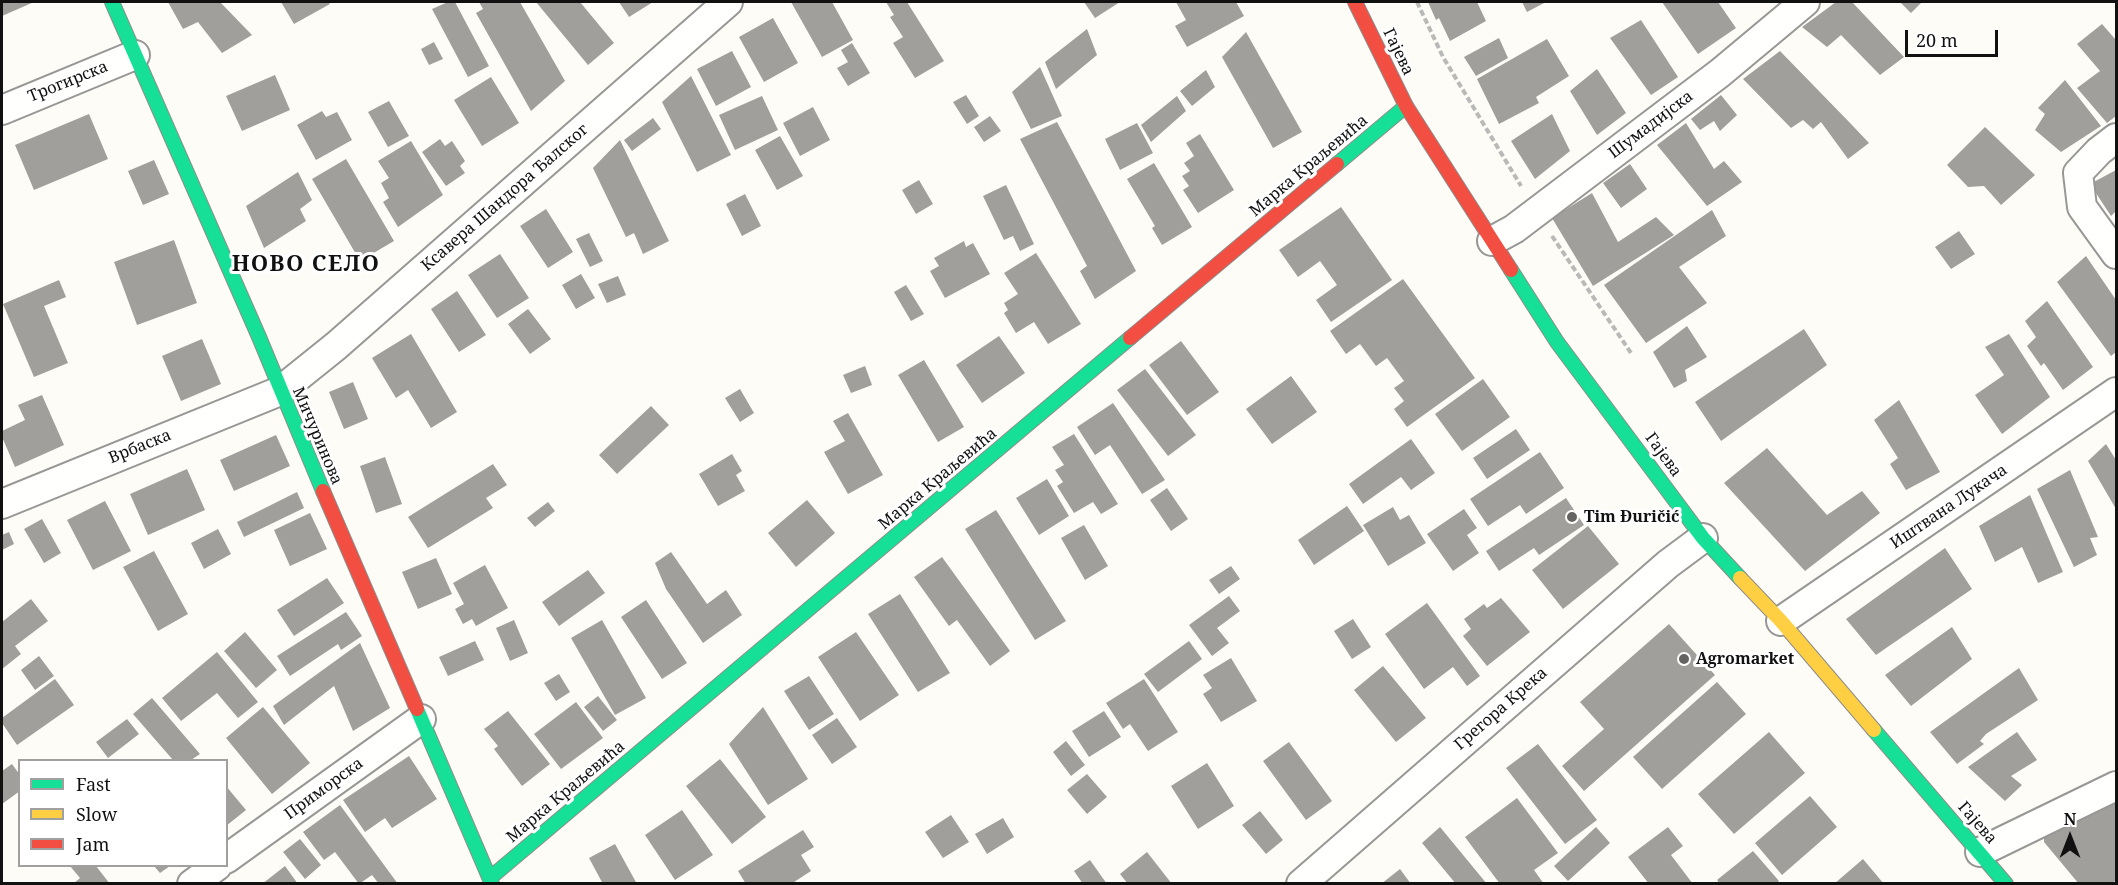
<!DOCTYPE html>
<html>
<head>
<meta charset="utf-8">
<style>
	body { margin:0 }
	#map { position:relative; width:2118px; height:885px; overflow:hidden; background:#fdfcf7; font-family:"Noto Serif",serif }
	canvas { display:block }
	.frame { position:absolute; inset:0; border:3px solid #111; pointer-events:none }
	.legend { position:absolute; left:18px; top:759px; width:210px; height:108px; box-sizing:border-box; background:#fff; border:2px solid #a0a0a0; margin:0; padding:8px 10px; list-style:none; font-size:18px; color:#111 }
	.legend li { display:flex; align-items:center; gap:12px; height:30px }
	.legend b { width:30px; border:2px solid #a0a0a0 }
	.north { position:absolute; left:2040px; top:807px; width:60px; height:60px; -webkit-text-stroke:4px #fff; paint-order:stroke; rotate:0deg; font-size:16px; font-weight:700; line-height:24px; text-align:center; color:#111 }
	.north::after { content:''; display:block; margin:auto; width:21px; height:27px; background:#111; clip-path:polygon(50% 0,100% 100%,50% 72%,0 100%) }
	.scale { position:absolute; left:1905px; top:30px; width:93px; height:27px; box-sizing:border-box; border:3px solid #111; border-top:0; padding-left:8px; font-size:18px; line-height:21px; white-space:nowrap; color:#111; -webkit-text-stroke:4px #fff; paint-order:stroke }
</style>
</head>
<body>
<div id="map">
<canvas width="2118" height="885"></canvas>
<div class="frame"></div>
<ul class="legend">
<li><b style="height:8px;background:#16e098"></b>Fast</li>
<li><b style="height:8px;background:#ffcf43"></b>Slow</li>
<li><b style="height:8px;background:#f24e42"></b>Jam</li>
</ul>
<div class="north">N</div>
<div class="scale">20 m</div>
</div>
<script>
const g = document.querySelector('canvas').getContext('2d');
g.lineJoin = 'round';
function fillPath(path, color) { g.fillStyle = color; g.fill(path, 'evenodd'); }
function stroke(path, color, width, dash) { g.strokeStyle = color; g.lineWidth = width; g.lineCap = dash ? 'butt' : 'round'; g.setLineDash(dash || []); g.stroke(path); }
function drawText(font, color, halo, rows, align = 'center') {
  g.font = font + ' "Noto Serif",serif'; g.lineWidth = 6; g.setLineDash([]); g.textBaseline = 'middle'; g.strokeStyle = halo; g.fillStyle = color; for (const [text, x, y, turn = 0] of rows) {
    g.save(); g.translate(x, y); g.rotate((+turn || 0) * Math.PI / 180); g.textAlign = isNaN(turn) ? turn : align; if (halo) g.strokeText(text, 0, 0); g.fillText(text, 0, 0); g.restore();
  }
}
fillPath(new Path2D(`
	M2,2H34L2,16Z
	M168,2H220L252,35L222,53L198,22L183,29Z
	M281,2H328L330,4L294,24Z
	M448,2H455L489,66L468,77L432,9Z
	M479,2H520L565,81L531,111L476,13L483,9Z
	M536,2H580L614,43L588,65Z
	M619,2H653L629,17Z
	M791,2H832L853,40L822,57Z
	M886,2H907L944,61L915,78L893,43L903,37L890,17L894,15Z
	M1084,2H1120L1095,18Z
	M1176,2H1236L1244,16L1187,47L1175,26L1186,20Z
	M1428,2H1477L1486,21L1450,41L1439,18L1436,20Z
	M1522,2H1546L1527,12Z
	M1662,2H1718L1736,28L1698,54Z
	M1836,2H1852L1904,57L1880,75L1841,35L1827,47L1802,27Z
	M1900,2H1922L1911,13Z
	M773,18L798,63L764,82L739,37Z
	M1641,20L1678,77L1651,95L1610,38Z
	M2102,24L2116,40V116L2107,123L2077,88L2100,71L2077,44Z
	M1087,29L1097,55L1056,89L1045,62Z
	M1246,32L1302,132L1273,148L1222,57Z
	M1499,38L1508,58L1476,76L1464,57Z
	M1547,39L1569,76L1536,97L1539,103L1499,124L1477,79Z
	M434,42L443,59L429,65L421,49Z
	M852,43L870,73L848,86L837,68L848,62L841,50Z
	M732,51L751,87L716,106L697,69Z
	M1780,51L1852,125L1869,143L1848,159L1821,122L1813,129L1803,120L1791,128L1743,79Z
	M1040,67L1062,116L1031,129L1012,92Z
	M1597,69L1626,113L1597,135L1570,91Z
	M1206,70L1215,87L1192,106L1180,91Z
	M275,75L290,110L242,131L226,96Z
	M691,76L731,155L697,172L662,102Z
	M491,77L519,123L482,146L454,100Z
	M2065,80L2101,126L2061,152L2035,130L2045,114L2038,108Z
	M966,95L979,116L967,124L953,102Z
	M1721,95L1737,115L1720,131L1714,121L1700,130L1691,119Z
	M762,96L778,130L735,150L719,115Z
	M1177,96L1186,111L1151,142L1141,125Z
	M389,101L409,136L388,147L368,112Z
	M813,107L830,140L800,156L783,123Z
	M322,111L326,117L337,112L352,140L316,160L297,125Z
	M89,114L108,159L34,190L15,145Z
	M1552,114L1570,151L1535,179L1511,141Z
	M990,116L1001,131L984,142L974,127Z
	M653,118L661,129L632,151L624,140Z
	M1057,122L1136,271L1095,299L1080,271L1087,266L1020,139Z
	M1137,123L1153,153L1120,170L1105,139Z
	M1686,123L1714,169L1724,161L1742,182L1707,206L1657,145Z
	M1985,127L2035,175L2001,205L1984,186L1968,187L1947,165Z
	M1200,134L1234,190L1198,213L1183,190L1189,186L1182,176L1190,171L1184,163L1194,156L1186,143Z
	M780,136L803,176L777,190L755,150Z
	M440,139L445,146L452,141L465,161L460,166L465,173L446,186L422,152Z
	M620,140L669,241L643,254L634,233L626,237L593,168Z
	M411,141L443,195L398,227L383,202L389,198L381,183L389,178L378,161Z
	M346,159L394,241L360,261L312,179Z
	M154,160L169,194L143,205L128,171Z
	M1154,163L1192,227L1162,245L1152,228L1155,226L1127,179Z
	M1630,164L1647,189L1621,208L1603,183Z
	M2116,170V211L2111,216L2090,184Z
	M298,172L312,200L300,209L306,221L264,248L246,206Z
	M919,180L933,204L916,214L902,190Z
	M1006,185L1034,244L1020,251L1013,236L1004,240L983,196Z
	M1592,193L1618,242L1656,217L1674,235L1593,286L1552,218Z
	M745,194L761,226L742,236L726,204Z
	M1341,207L1392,280L1331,322L1316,300L1337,285L1320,261L1298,277L1279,250Z
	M546,209L573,252L548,268L520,226Z
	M1712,210L1726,236L1679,267L1707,303L1646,343L1604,285Z
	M1959,231L1975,254L1951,269L1935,247Z
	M589,233L603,261L590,267L576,239Z
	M174,240L197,303L137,325L114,262Z
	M964,241L966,247L973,243L990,274L945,298L930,271L939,266L934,258Z
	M1036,253L1081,324L1048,344L1034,322L1016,333L1004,313L1008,310L1004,303L1018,294L1004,273Z
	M500,254L529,298L497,318L468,275Z
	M2086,256L2116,300V352L2111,356L2057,282Z
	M581,274L595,298L576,309L562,285Z
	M618,276L626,295L607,303L598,284Z
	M1403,279L1475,378L1407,427L1394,409L1404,401L1394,388L1404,381L1387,358L1376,366L1360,344L1346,354L1330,331Z
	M59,280L66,297L44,306L68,363L34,377L3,304Z
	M906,285L924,314L911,321L894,292Z
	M457,291L486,335L459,352L431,309Z
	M2047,301L2093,367L2063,390L2044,363L2041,366L2027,346L2036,337L2025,321Z
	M528,309L551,339L530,354L508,324Z
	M1687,326L1707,357L1685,370L1687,381L1674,388L1653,352Z
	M1804,329L1827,365L1721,441L1695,402Z
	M411,334L457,412L431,428L408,390L396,398L372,358Z
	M2009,334L2050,397L2002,434L1975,395L2004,375L1985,347Z
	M999,336L1025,373L982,403L956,365Z
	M202,339L221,384L181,401L162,356Z
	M1181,341L1219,392L1187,415L1149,365Z
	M924,360L964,427L938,442L898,375Z
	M865,366L872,385L851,393L843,375Z
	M1145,369L1196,435L1168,456L1117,390Z
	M1291,376L1317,412L1272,444L1246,409Z
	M1483,379L1510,417L1462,451L1435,414Z
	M353,382L368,419L344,429L329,392Z
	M740,389L754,413L740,422L725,398Z
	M42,395L64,445L15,467L2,437V431L25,420L18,405Z
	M1899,400L1940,472L1906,490L1890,464L1898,458L1874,420Z
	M1113,403L1165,480L1142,494L1110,445L1095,455L1077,427Z
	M651,406L669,425L617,474L599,455Z
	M848,413L883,475L848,494L824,452L845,441L833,421Z
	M1516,429L1530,450L1487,479L1473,458Z
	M1074,434L1118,504L1101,514L1093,502L1074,513L1057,486L1063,482L1055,470L1064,465L1052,447Z
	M276,435L290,466L234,491L220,460Z
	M1411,439L1435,473L1411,490L1401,477L1363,504L1349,484Z
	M2106,444L2116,460V509L2088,461Z
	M1767,448L1827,515L1862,491L1880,513L1805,571L1724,483Z
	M1540,452L1564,488L1526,514L1520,505L1488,526L1470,499Z
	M732,454L742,471L736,475L745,491L718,506L699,474Z
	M385,457L402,504L376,513L360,466Z
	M493,464L507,485L486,498L493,508L428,548L408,517Z
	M187,469L205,510L148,535L130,494Z
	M2070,470L2098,537L2090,538L2097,555L2074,567L2037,489Z
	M1047,479L1069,516L1039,535L1016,498Z
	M1167,488L1188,519L1171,531L1150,500Z
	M297,492L304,508L244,537L237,522Z
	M2030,495L2063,572L2038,583L2022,547L1995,562L1979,526Z
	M1566,498L1584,525L1539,555L1534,548L1499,571L1486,551Z
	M807,500L835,533L796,567L768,533Z
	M105,501L131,551L93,570L67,520Z
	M548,502L555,511L535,527L527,518Z
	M1347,506L1364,531L1314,565L1298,540Z
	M1393,507L1400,520L1409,515L1426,543L1388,566L1363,525Z
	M1464,509L1477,528L1467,535L1479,553L1453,571L1427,534Z
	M996,510L1066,621L1035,640L965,529Z
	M310,513L327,549L290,566L274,530Z
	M42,519L61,553L44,563L24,529Z
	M1084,525L1108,566L1085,580L1061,538Z
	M1588,526L1619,564L1563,609L1532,570Z
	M218,529L231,554L204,569L191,543Z
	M9,532L14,544L2,550V535Z
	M1945,548L1972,589L1876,655L1846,619Z
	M154,551L188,614L158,631L123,567Z
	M671,552L707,604L726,590L742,615L703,643L666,589L655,563Z
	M942,557L1010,651L990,666L957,620L949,626L914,577Z
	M436,558L452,594L418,609L402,572Z
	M485,565L508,608L476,626L472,619L463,624L455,609L464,604L453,583Z
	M1231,566L1240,579L1219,594L1209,580Z
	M588,570L605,593L559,626L542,602Z
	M327,578L344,603L294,636L277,610Z
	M900,594L950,673L918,692L868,614Z
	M1229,596L1240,611L1217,628L1229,643L1212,656L1189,625Z
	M1501,598L1530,632L1487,666L1463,636L1471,629L1464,619L1484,604L1487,608Z
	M31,599L48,621L15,646L21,654L2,669V622Z
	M646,600L687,663L662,679L621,617Z
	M1427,603L1480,676L1467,686L1453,667L1424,689L1385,634Z
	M346,612L362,636L341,650L338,644L290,676L277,656Z
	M1353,619L1371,647L1352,659L1334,631Z
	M514,620L528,653L510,661L496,628Z
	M602,620L646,698L615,715L571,638Z
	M1669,624L1715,675L1584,791L1562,766L1604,729L1580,702Z
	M1952,627L1972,659L1911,706L1885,675Z
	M245,632L277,670L256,688L224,651Z
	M856,632L899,695L860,721L818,657Z
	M475,641L484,660L448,676L439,657Z
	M1189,641L1202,659L1158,692L1144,674Z
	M360,643L390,708L353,731L334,686L284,725L273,706Z
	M217,652L258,702L238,718L217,693L181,721L162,698Z
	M39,656L54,676L35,690L21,670Z
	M1231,658L1257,701L1221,722L1203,694L1212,688L1203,675Z
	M1383,666L1426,718L1396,742L1354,690Z
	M2019,668L2038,700L1986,734L1980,741L1984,744L1957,764L1930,732Z
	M559,674L570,692L556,701L544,683Z
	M809,676L834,714L809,730L784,691Z
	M55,679L74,705L17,745L2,723V718Z
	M1144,679L1178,732L1148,751L1130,724L1123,729L1106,703Z
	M1717,682L1746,714L1662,789L1633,757Z
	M598,696L617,720L603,731L584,707Z
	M152,698L200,754L191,760H173L133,714Z
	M576,702L603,738L561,769L534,734Z
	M263,707L310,763L272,794L226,738Z
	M763,707L808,779L768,805L729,744Z
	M508,711L550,764L522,786L494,749L498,746L484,729Z
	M1104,711L1121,737L1089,757L1072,731Z
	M837,718L857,747L832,764L812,735Z
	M127,719L139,734L108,758L96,742Z
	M1769,732L1805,773L1734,834L1698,794Z
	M2017,732L2037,760L2011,776L2022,785L2005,801L1968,767Z
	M1066,741L1085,765L1071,776L1053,752Z
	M1289,742L1332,801L1306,820L1263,761Z
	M1538,744L1597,820L1565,844L1506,768Z
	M409,756L437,799L392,828L385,818L365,832L343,800Z
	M720,759L766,817L732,844L686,786Z
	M1207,763L1234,806L1198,829L1171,786Z
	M12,764L20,775V791L2,804V771Z
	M1087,774L1107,797L1087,814L1067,790Z
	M226,786L246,810L226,826Z
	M1810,796L1837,827L1782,875L1755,843Z
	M2116,796V880L2112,884H2079L2044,842V836Z
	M1517,798L1558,853L1534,870L1544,884H1500L1465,837Z
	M340,805L398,884H379L372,875L359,884L335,852L324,860L303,832Z
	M682,810L713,855L675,880L645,835Z
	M1260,811L1283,840L1266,854L1242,825Z
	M951,815L969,842L943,858L925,832Z
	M1003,818L1014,837L987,854L975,834Z
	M1440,827L1487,884H1456L1422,843Z
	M1596,827L1610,843L1568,881L1554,866Z
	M1668,827L1683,846L1671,855L1693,884H1649L1628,857Z
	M803,830L814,847L801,855L811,871L791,884H746L738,871Z
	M300,839L321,865L305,879L283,852Z
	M615,844L637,884H603L589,858Z
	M1753,851L1779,881L1776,884H1720L1717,880Z
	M1147,852L1172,884H1128L1120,874Z
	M1863,859L1884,884H1834Z
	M1090,860L1107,884H1083L1074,871Z
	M70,866H96L110,884H73L80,878Z
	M154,866H170L160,873Z
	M285,866L298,884H262Z
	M1400,869L1411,884H1381Z`), '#a19f9c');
const street = new Path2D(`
	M2,110L135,55
	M2116,138L2099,151L2078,173L2082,207L2116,254
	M1492,241L1514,229L1720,73L1805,2
	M2,504L280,391L336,346L728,2
	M1781,621L2116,392
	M1980,852L2116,786
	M226,859L421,719
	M192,884L217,866
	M1301,884L1668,564L1703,538`);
const fast = new Path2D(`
	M112,2L259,337L323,491
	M1337,164L1406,106
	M1511,270L1557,342L1703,538L1740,578
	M417,709L492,884
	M1874,730L2006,884
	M490,878L1130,338`);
const slow = new Path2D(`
	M1740,578L1781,621L1874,730`);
const jam = new Path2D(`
	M1355,2L1406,106L1511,270
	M1130,338L1337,164
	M323,491L417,709`);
stroke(street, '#979795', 32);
stroke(fast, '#8e8d8b', 16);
stroke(slow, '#8e8d8b', 16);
stroke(jam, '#8e8d8b', 16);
stroke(new Path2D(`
	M1417,2L1443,57L1521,186
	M1552,236L1631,353`), '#b9b9b8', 4, [6, 3]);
stroke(street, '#fffffe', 28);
stroke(fast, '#16e098', 14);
stroke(slow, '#ffcf43', 14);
stroke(jam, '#f24e42', 14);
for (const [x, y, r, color] of [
	[1572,517,6,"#646362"],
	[1684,659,6,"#646362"]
]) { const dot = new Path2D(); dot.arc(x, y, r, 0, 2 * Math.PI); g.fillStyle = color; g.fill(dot); stroke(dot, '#fff', 2); }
drawText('16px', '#111', '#fff', [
	["Гајева",1398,52,64],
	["Трогирска",68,82,-22],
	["Шумадијска",1651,125,-37],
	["Марка Краљевића",1309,166,-40],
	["Ксавера Шандора Ђалског",505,198,-41],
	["Мичуринова",317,436,67],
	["Врбаска",140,447,-22],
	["Гајева",1663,455,54],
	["Марка Краљевића",938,479,-40],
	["Иштвана Лукача",1949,507,-34],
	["Грегора Крека",1501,709,-41],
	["Приморска",324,789,-36],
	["Марка Краљевића",566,792,-40],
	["Гајева",1977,823,49]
]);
drawText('bold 16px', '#111', '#fff', [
	["Tim Đuričić",1584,517],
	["Agromarket",1696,659]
], 'left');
g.letterSpacing = '1.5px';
drawText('bold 22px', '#111', '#fff', [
	["НОВО СЕЛО",306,265]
]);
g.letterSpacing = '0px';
</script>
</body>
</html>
